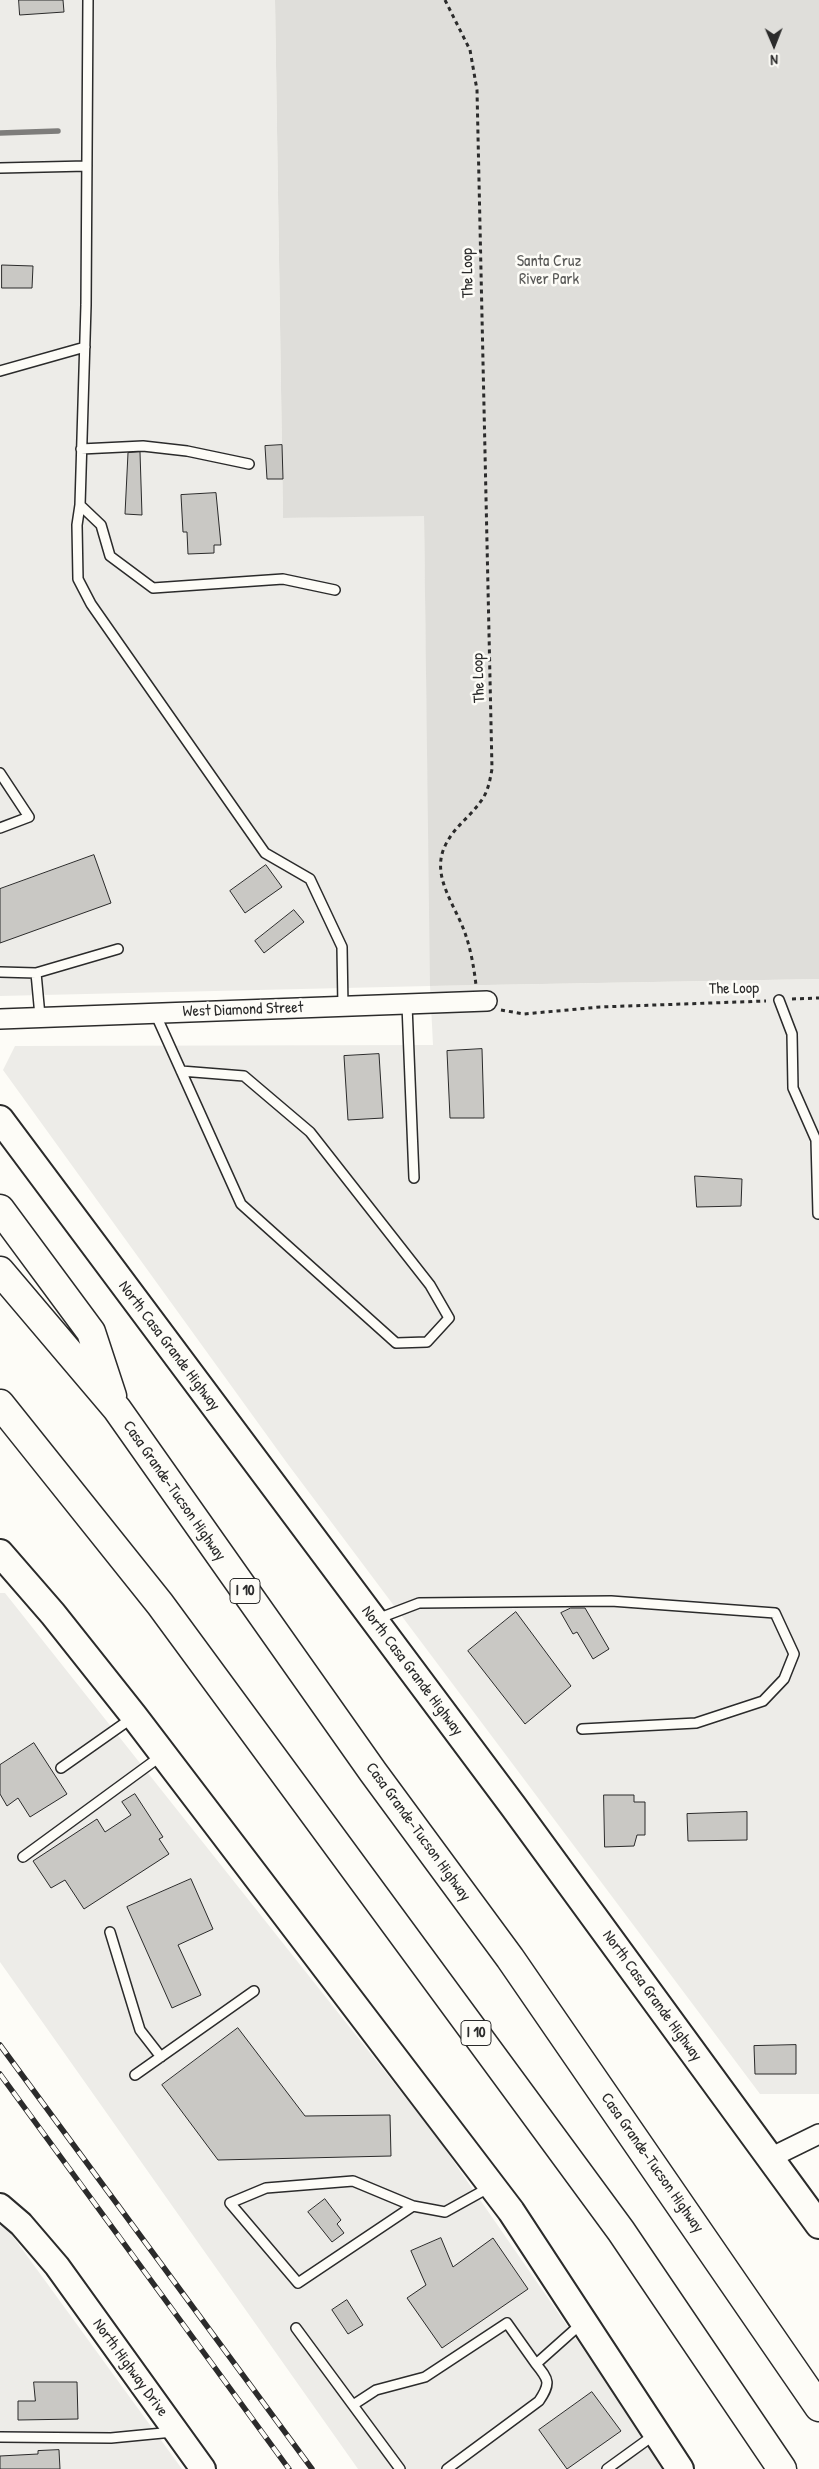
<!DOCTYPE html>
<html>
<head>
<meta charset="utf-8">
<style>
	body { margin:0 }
	#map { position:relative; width:819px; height:2469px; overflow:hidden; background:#fdfcf7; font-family:"Patrick Hand",sans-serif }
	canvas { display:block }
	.north { position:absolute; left:749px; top:20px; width:50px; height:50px; -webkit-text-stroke:4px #fdfcf7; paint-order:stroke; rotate:179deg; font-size:14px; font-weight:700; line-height:20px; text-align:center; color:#2b2b2b }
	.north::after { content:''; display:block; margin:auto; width:18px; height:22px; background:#2b2b2b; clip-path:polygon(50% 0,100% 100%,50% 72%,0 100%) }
</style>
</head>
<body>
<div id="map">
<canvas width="819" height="2469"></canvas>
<div class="north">N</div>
</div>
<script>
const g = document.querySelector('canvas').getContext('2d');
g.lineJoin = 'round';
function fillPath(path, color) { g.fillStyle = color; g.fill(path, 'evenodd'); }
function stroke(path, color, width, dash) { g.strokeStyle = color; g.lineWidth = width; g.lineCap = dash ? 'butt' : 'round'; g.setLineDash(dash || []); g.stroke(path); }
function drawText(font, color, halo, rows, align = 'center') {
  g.font = font + ' "Patrick Hand",sans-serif'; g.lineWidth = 5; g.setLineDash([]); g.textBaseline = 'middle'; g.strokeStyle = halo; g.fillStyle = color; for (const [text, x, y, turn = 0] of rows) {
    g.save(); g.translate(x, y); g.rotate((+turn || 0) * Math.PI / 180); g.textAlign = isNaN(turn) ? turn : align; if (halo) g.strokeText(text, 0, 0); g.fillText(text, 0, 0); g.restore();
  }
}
fillPath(new Path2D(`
	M0,0H275L283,518L424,515L431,986L819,979V2094H760L287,1463L3,1070L15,1046L433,1045L430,986L0,996Z
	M0,1593H5L436,2136L666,2469H358L0,1962Z
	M0,2225L9,2231L182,2469H0Z`), '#edece8');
fillPath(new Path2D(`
	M275,0H819V979L430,986L424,516L283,518Z`), '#dfdeda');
stroke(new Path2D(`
	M0,133L58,131`), '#7e7d7b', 5.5);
const building = new Path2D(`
	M19,0H63L64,12L20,15Z
	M2,265L33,266L32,288H2Z
	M282,445L283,479H267L265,446Z
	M140,452L142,515L125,514L128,453Z
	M216,493L221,545H214V553L188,554L187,532H183L181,495Z
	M94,855L111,903L0,943V889Z
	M266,865L282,887L245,913L230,891Z
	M294,910L304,922L264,953L255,941Z
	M482,1049L484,1118H450L447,1051Z
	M379,1054L383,1118L348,1120L344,1056Z
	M695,1176L742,1179L741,1206L697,1207Z
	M571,1608H585L609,1649L593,1659L577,1632L573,1634L561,1613Z
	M516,1612L571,1686L525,1724L468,1651Z
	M34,1743L67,1794L30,1817L18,1798L7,1806L0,1794V1765Z
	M135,1794L163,1837L159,1839L169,1854L84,1909L65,1880L51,1888L33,1861L97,1819L105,1832L131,1815L122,1802Z
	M604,1795H634V1802H645V1835H637L634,1846L605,1847Z
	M747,1812V1840L688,1841L687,1814Z
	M191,1879L213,1929L178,1945L201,1995L172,2008L127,1907Z
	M238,2028L305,2116L390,2115L391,2156L218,2160L162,2085Z
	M796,2045V2074H755L754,2046Z
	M325,2199L341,2220L337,2224L344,2233L332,2242L308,2212Z
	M441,2238L453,2267L493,2238L528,2289L442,2348L407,2298L426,2285L411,2251Z
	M347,2300L363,2325L348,2334L332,2310Z
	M34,2382H77L78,2419L18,2420V2401H35Z
	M592,2392L621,2431L567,2469L539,2430Z
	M59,2450L60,2469H0V2456L38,2454V2451Z`);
fillPath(building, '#c9c8c4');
stroke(building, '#2b2b2b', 1);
const service = new Path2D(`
	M88,0L86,305L80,505L77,525L78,579L91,604L265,853L310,879L342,947L343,1007
	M0,168L87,166
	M0,371L85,347
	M81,449L143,446L187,451L249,464
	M80,505L101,525L110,556L153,588L283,579L335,590
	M0,773L29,817L0,828
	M0,972L36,973L118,949
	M36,973L40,1016
	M779,1000L792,1034L793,1088L816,1140L818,1214
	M407,1005L414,1178
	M155,1013L241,1204L396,1343L427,1342L449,1318L430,1285L310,1132L244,1076L181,1071
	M377,1619L419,1603L611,1601L775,1613L794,1654L784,1679L763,1701L696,1723L582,1729
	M61,1768L132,1718
	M23,1857L161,1756
	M110,1932L140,2030L161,2057
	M135,2075L254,1991
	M413,2206L298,2283L230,2203L266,2188L353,2181L413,2206L445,2212L490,2187
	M296,2328L400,2469
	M353,2405L376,2390L425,2377L507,2323L536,2364
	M0,2437L111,2438L173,2432
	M447,2469L539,2401C551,2383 549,2380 536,2364L582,2323
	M607,2469L654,2435`);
const minor = new Path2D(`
	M0,1019L487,1001
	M770,2158L819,2134`);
const tertiary = new Path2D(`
	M0,2206L21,2224L57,2266L203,2469`);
const secondary = new Path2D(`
	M0,1119L513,1806L819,2225
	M0,1553L53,1614L134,1716L511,2211L680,2469`);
const motorway = new Path2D(`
	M0,1209L91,1332L112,1396
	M0,1271L117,1409L373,1772L510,1958L819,2407
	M0,1404L160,1604L621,2231L782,2469`);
stroke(service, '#2b2b2b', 12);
stroke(minor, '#2b2b2b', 22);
stroke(tertiary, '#2b2b2b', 28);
stroke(secondary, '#2b2b2b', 30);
stroke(motorway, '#2b2b2b', 31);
stroke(new Path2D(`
	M445,0L470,50L477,90L492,769C490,780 488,792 481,801C470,817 453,828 445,846C430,877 457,907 466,936C471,951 474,968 476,985
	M792,999L819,998
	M501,1010L524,1014L600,1007L766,1001`), '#2b2b2b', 3, [4, 4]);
stroke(service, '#fdfcf7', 9);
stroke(minor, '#fdfcf7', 19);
stroke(tertiary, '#fdfcf7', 24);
stroke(secondary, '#fdfcf7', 26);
stroke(motorway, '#fdfcf7', 28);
const rail = new Path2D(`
	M0,2045L312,2469
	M0,2074L289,2469`);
stroke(rail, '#2b2b2b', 5.5);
stroke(rail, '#fdfcf7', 4, [11]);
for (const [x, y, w] of [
	[245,1591,30],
	[476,2033,30]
]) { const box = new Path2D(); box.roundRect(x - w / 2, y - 12.5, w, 25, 4); g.fillStyle = '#fdfcf7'; g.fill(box); stroke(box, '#2b2b2b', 1); }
drawText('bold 15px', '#2b2b2b', null, [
	["I 10",245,1591],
	["I 10",476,2033]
]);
drawText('16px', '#585857', '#fdfcf7', [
	["Santa Cruz",549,262],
	["River Park",549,280]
]);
drawText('16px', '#2b2b2b', '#fdfcf7', [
	["The Loop",468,273,-91],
	["The Loop",479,678,-92],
	["The Loop",734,989,-1],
	["West Diamond Street",243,1010,-2],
	["North Casa Grande Highway",169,1346,53],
	["Casa Grande-Tucson Highway",174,1491,55],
	["North Casa Grande Highway",412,1671,53],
	["Casa Grande-Tucson Highway",418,1832,54],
	["North Casa Grande Highway",652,1996,54],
	["Casa Grande-Tucson Highway",652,2163,55],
	["North Highway Drive",130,2368,54]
]);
</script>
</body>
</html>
